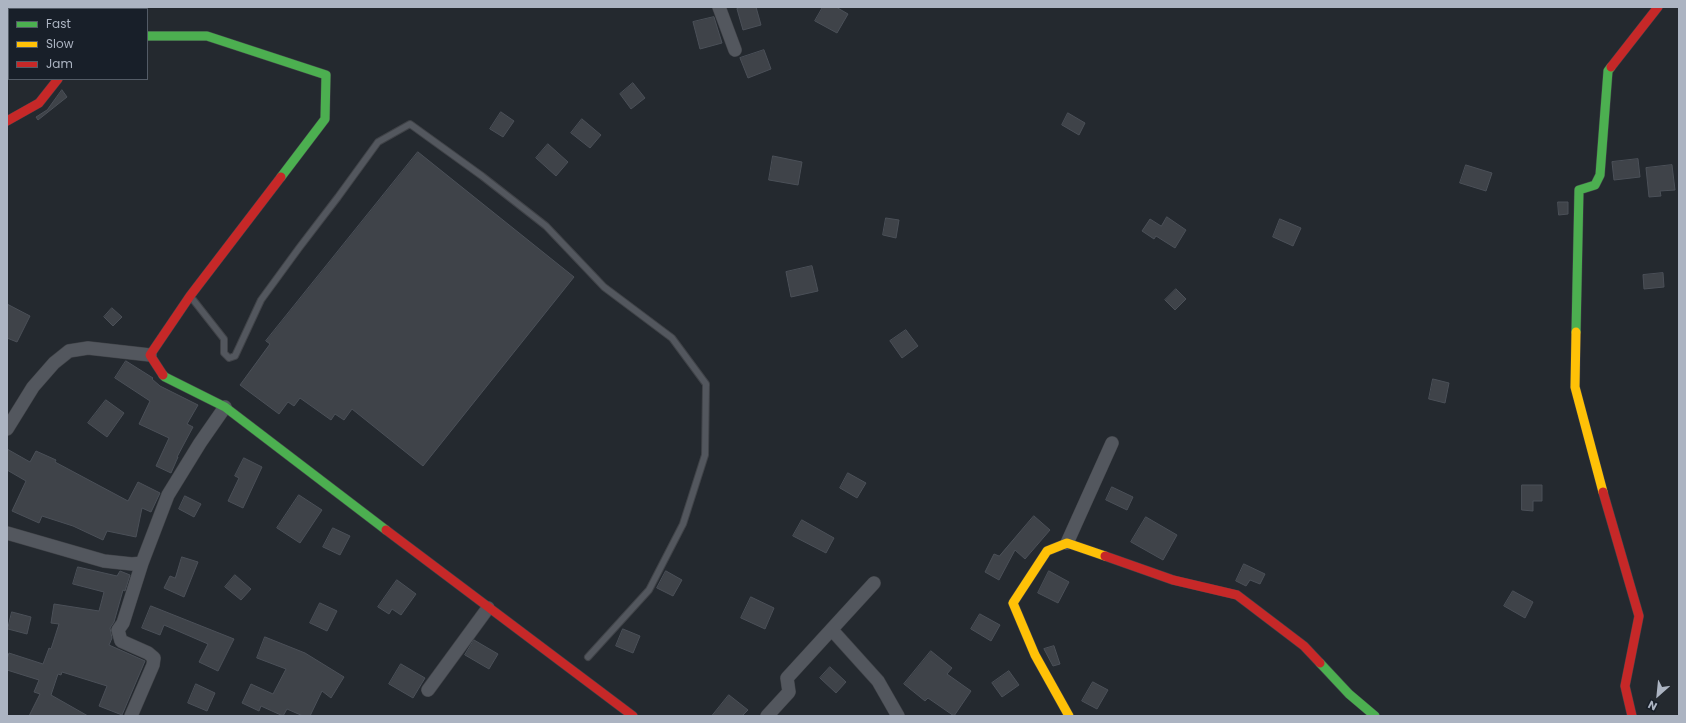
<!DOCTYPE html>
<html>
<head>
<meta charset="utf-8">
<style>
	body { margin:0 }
	#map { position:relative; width:1686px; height:723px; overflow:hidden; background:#24292f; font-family:Poppins,sans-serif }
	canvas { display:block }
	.frame { position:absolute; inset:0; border:8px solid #acb4c2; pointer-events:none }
	.legend { position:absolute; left:8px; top:8px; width:140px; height:72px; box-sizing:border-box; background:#181f29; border:1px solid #535b66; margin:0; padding:5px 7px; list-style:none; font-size:12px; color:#acb4c2 }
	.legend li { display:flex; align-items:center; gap:8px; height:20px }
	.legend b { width:20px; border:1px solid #535b66 }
	.north { position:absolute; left:1638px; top:675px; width:40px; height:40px; -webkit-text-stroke:3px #181f29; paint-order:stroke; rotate:207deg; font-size:11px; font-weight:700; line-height:16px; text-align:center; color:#acb4c2 }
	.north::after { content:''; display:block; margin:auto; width:14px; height:18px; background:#acb4c2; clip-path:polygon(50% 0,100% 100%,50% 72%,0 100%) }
</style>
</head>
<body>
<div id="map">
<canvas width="1686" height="723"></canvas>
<div class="frame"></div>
<ul class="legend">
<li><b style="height:5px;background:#4caf50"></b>Fast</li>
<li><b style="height:5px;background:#ffc107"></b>Slow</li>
<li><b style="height:5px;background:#c62828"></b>Jam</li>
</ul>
<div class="north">N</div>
</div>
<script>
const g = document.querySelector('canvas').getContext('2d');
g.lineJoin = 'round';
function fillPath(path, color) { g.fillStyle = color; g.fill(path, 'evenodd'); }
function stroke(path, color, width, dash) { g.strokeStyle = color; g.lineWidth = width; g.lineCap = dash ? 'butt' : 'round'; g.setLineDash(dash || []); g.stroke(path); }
const building = new Path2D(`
	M743,7H756L761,25L743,30L737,9Z
	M823,7H836L848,14L837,33L815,21Z
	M714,17L722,43L700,49L693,22Z
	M764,50L771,69L748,78L740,58Z
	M633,83L645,98L631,109L620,94Z
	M62,90L67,97L38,120L36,117L47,110Z
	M501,112L514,121L503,137L490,129Z
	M1068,113L1085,123L1079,135L1062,125Z
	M582,119L601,135L590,148L571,133Z
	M548,144L568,162L556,176L536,158Z
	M418,152L574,277L423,466L352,409L344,420L335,414L331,420L300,398L294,406L288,402L279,414L240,385L270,344L266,341Z
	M773,156L802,162L798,185L769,180Z
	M1638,159L1640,177L1614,180L1612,162Z
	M1466,165L1492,173L1486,191L1460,183Z
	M1672,165L1675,190L1660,191L1661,196L1649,197L1646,168Z
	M1558,202H1568V214L1559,215Z
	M1167,217L1186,230L1175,248L1156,236L1154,239L1142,231L1150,219L1161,226Z
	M886,218L899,220L896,238L883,235Z
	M1280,219L1301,228L1293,246L1273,237Z
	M812,266L818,291L791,297L786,272Z
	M1663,273L1664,287L1644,289L1643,275Z
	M1176,289L1186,299L1175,310L1165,300Z
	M7,304L30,316L17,342L7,338Z
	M112,308L122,317L113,326L104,317Z
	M906,330L918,346L902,358L890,341Z
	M126,361L153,378L152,379L160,386L198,405L187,424L193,427L177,457H178L171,473L156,466L169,438L139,424L150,401L115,378Z
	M1433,379L1449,383L1445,403L1429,399Z
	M106,400L124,413L107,437L88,423Z
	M7,449L30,462L36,451L56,460L55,462L128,501L138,482L160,493L151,512L142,508L136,537L107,531L103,540L73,526L42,516L39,523L12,511L26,481L7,470Z
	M244,458L262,467L243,508L228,501L239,478L235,476Z
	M848,473L866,483L857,498L840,488Z
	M1522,485H1542V501H1533V511L1522,510Z
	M1112,487L1133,497L1127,510L1106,500Z
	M299,495L322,510L300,543L277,528Z
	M185,496L201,504L194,517L179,509Z
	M1034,516L1050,530L1025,559L1015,550L999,580L985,572L994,554L999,556Z
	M1146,517L1177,535L1163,560L1131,542Z
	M802,520L834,538L826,553L793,536Z
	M333,528L350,536L340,555L323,547Z
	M182,557L198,562L184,597L164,588L170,576L175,578Z
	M1244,564L1265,574L1260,584L1250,580L1246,586L1236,581Z
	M78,567L117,576L120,571L130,575L125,591L123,590L114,622L110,628L112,638L109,645L145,661L122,715L99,706L107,686L62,672L61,675L58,674L51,695L88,716H29L40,694L34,692L39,680L7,670V659L9,653L43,664L49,648L51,649L59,624L51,623L54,604L99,611L104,592L73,584Z
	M666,571L682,580L673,596L657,588Z
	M1049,571L1069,582L1058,603L1038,593Z
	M235,575L251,589L241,600L225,587Z
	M397,580L416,594L401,615L392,609L389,614L378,607Z
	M1513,591L1533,602L1525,618L1504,606Z
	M751,597L774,608L765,629L741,618Z
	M320,603L337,611L327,631L310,623Z
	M151,606L234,639L218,671L199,662L208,644L164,625L160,635L142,628Z
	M12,612L31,617L27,634L8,629Z
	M980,614L1000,625L991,641L971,629Z
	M623,629L640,636L633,653L616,646Z
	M265,637L305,653L344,677L331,698L322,691L310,716H303L287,709L283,716L261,706L259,711L242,703L251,684L273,694L286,669L257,658Z
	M474,640L498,654L489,669L465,655Z
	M1054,646L1060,664L1053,666L1044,649Z
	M931,651L952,668L947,674L971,691L954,716L928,698L925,701L904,684Z
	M401,664L425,678L413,698L389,684Z
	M830,667L846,682L836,693L820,678Z
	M1009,671L1019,685L1002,697L992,683Z
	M1093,682L1108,690L1097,709L1082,701Z
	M196,684L215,693L207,711L188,703Z
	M729,695L748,710L742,716H712Z`);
fillPath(building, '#3f4349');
stroke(building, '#4b5058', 1);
const lane = new Path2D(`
	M191,297L224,339V353L229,358L235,356L261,300L299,248L338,197L378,142L410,124L482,176L546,226L604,287L672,338L706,384L705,455L683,524L649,590L588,657`);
const street = new Path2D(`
	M719,7L735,50
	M7,429L33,387L54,363L69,351L88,348L150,355
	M7,533L104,561L132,564L142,563L168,495L200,443L225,407
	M1067,543L1112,443
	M832,630L878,681L898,716
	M428,690L488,608
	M131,716L153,665L154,658L148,653L121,641L118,630L123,623L142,563
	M767,716L789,692L787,678L874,583`);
const fast = new Path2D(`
	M147,36H207L326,75L325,119L281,177
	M1576,332L1579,190L1595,185L1600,175L1608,71L1611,67
	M163,375L165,377L225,407L386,530
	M1320,663L1349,694L1375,716`);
const slow = new Path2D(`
	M1576,332L1575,387L1603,492
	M1069,716L1035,655L1013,603L1047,551L1067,543L1105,556`);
const jam = new Path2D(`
	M1611,67L1658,7
	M7,121L39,103L58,79
	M163,375L150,355L190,296L281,177
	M1603,492L1639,616L1625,686L1632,716
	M386,530L633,716
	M1105,556L1173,580L1237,595L1304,646L1320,663`);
stroke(lane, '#404348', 8);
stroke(street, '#404348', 14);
stroke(fast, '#404348', 10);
stroke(slow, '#404348', 10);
stroke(jam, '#404348', 10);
stroke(lane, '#53575e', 6);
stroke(street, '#53575e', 13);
stroke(fast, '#4caf50', 9);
stroke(slow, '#ffc107', 9);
stroke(jam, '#c62828', 9);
</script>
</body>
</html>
